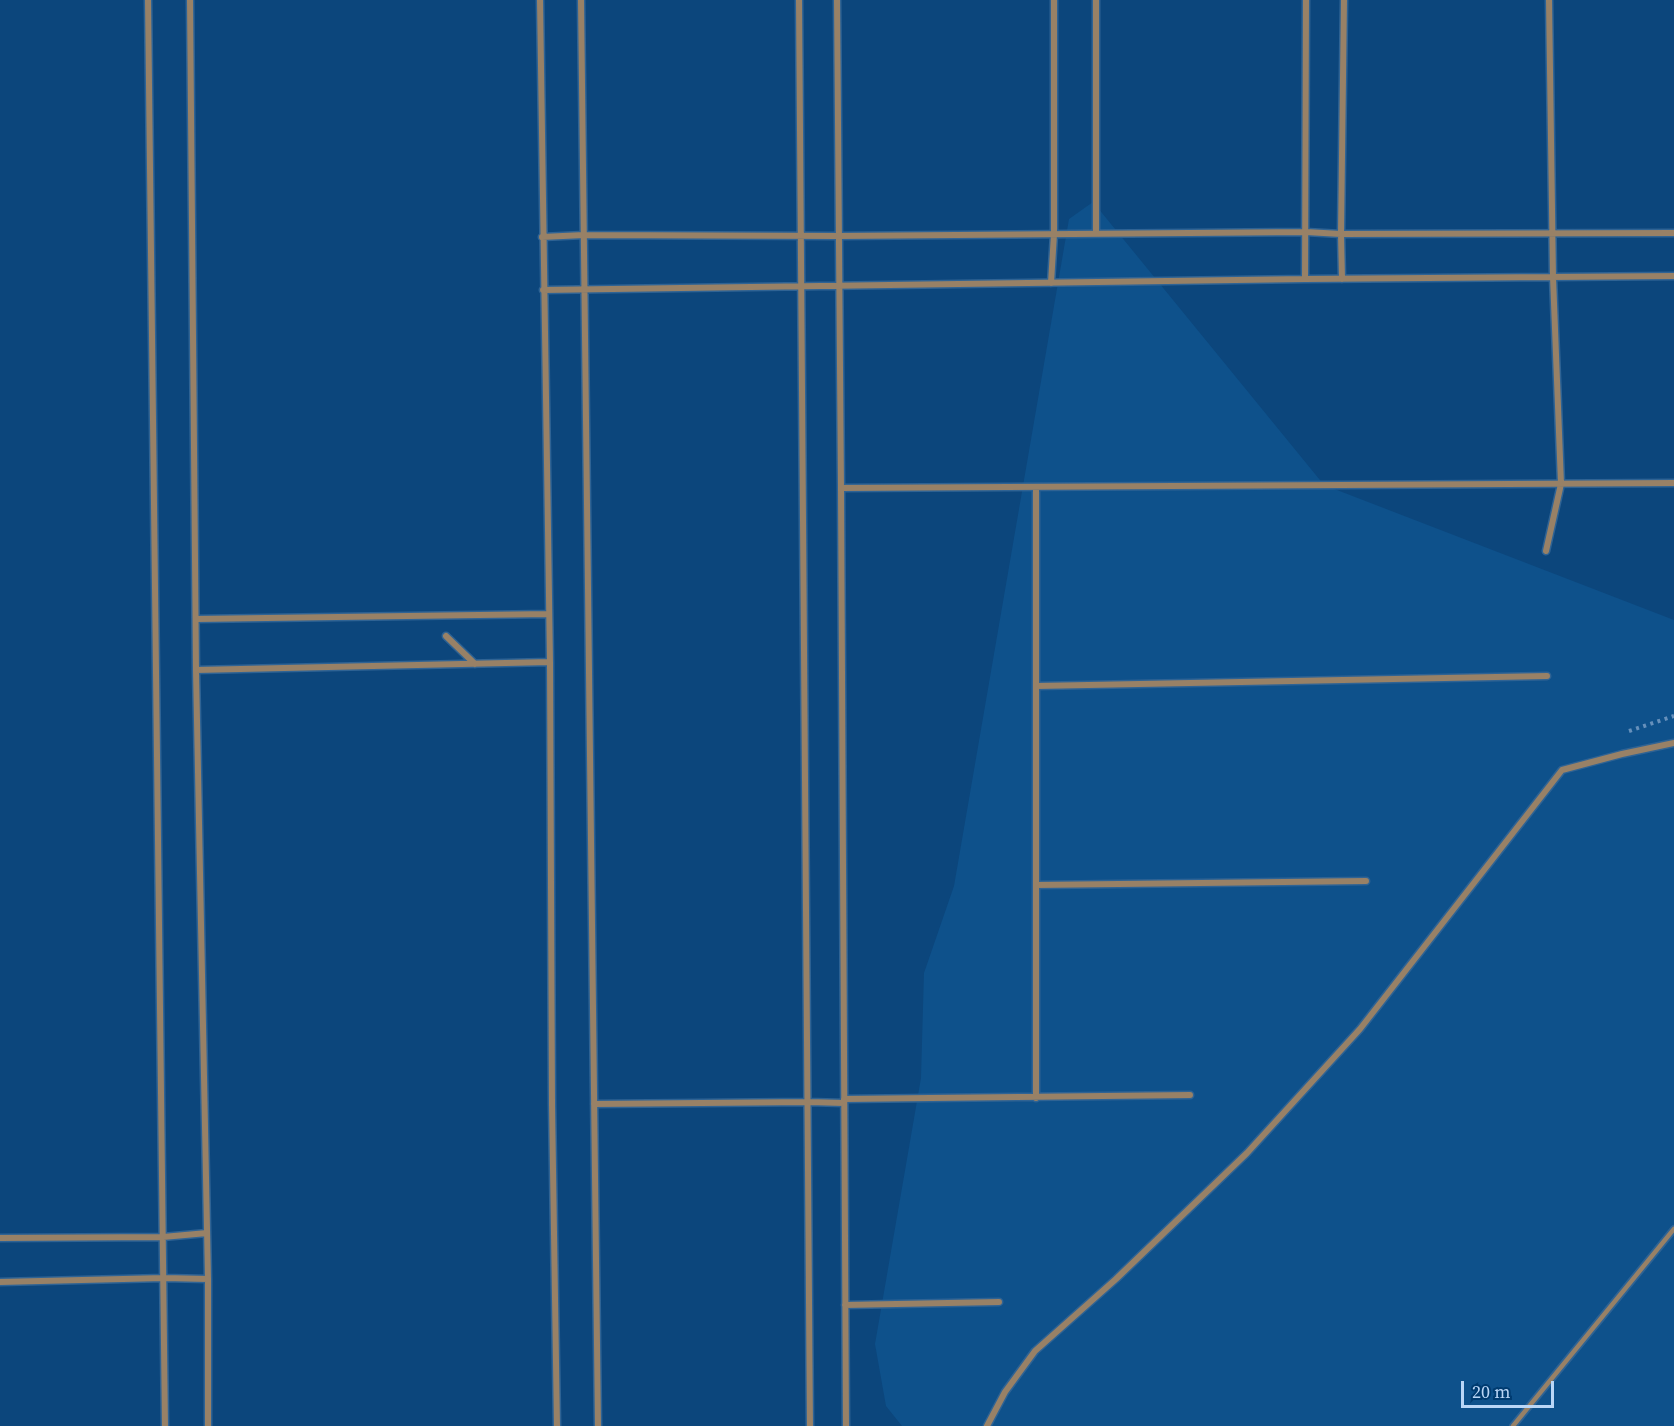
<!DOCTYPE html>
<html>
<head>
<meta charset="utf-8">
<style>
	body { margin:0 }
	#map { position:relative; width:1674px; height:1426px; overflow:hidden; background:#0c467c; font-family:"Source Serif 4",serif }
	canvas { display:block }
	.scale { position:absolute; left:1461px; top:1381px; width:93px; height:27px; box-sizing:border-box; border:3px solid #bad6f6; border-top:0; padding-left:8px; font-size:18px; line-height:21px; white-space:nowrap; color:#bad6f6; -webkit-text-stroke:4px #003b70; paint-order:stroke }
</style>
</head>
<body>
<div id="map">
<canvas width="1674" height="1426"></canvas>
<div class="scale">20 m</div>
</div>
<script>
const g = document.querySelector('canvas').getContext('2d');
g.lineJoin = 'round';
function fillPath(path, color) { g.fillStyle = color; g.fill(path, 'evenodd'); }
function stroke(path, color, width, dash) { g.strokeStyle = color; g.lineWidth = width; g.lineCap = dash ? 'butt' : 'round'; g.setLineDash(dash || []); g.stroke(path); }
fillPath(new Path2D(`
	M1093,202L1324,485L1674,620V1426H902L886,1406L875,1344L921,1078L924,973L954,886L1069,219Z`), '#0e518b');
const lane = new Path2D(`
	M1513,1426L1674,1229`);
const street = new Path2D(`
	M148,0L165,1426
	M190,0L196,670L208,1279V1426
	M540,0L550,662L552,1104L557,1426
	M581,0L598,1426
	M799,0L810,1426
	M837,0L841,488L846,1426
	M1096,234V0
	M542,237L584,235L839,236L1306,232L1341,234L1674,233
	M1305,279L1306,0
	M1342,279L1341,234L1344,0
	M1051,283L1054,234V0
	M543,290L1305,279L1674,276
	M841,488L1674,483
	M1546,551L1561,484L1553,277L1549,0
	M196,619L549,614
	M446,636L475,664
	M196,670L550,662
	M1037,686L1547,676
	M1036,885L1366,881
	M1036,1098V487
	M844,1099L1190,1095
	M594,1104L809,1102L844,1103
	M0,1238L163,1237L207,1233
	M0,1282L164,1278L208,1279
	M845,1305L999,1302
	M987,1426L1005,1392L1035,1351L1116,1279L1247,1153L1360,1029L1562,770L1622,754L1674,743`);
stroke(lane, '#2f6394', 8);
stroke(street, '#2f6394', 9);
stroke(new Path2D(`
	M1629,731L1674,716`), '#6690bb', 4, [3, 4.5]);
stroke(lane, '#988166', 4.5);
stroke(street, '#988166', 6);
</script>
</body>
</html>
